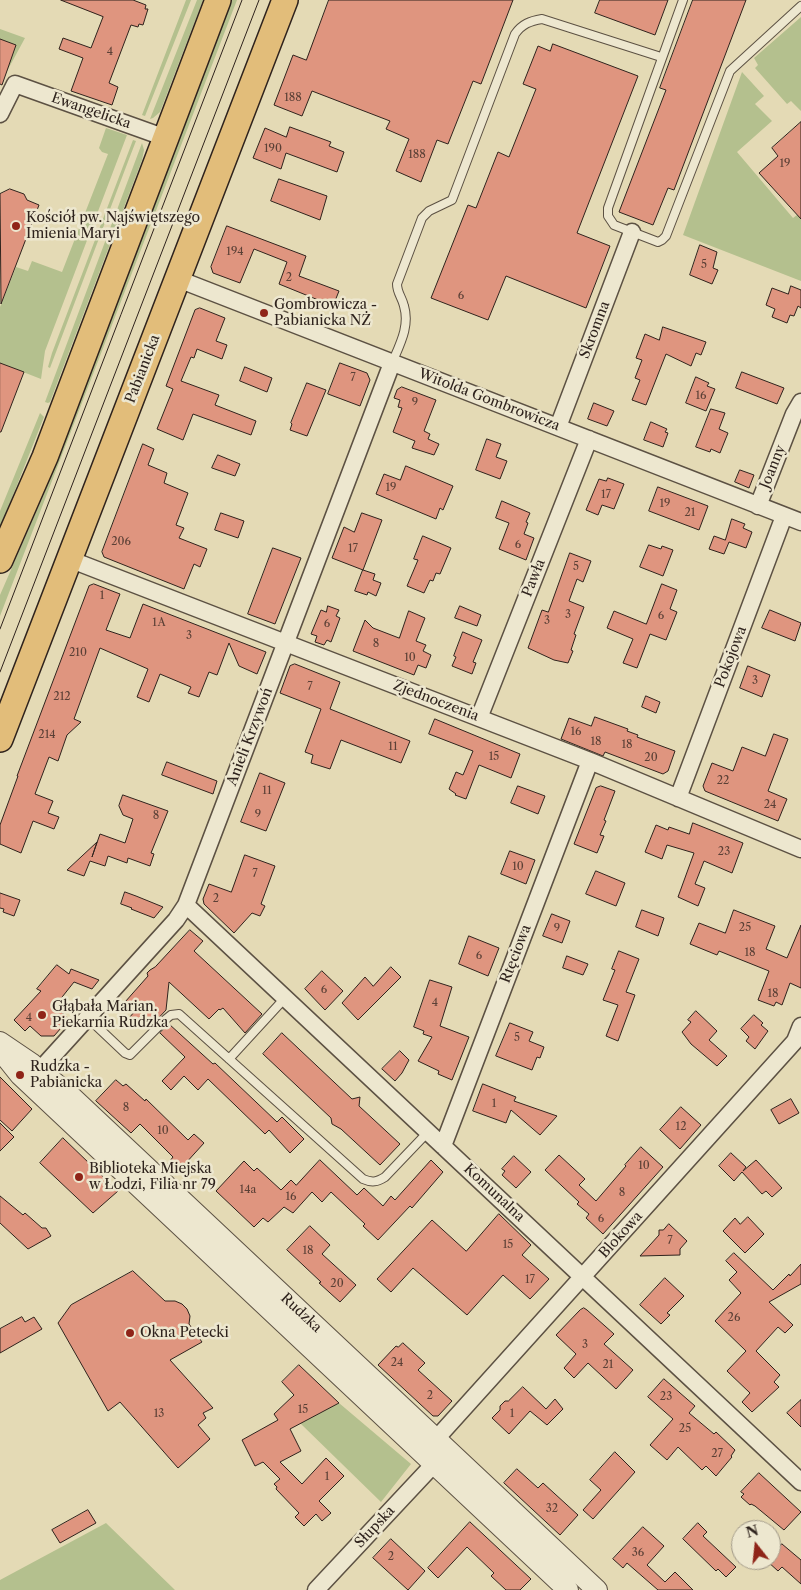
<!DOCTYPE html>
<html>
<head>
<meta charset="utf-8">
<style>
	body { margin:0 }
	#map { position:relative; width:801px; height:1590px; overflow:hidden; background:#e4dab5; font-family:"Libre Caslon Text",serif }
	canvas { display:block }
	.north { position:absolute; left:731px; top:1520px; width:50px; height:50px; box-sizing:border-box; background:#ede7cf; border:1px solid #a19988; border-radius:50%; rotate:344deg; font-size:14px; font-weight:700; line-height:20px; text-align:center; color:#2f231d }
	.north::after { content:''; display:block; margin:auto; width:18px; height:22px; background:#8f2418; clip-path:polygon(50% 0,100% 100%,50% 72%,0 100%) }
</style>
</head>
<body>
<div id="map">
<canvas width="801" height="1590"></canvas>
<div class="north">N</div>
</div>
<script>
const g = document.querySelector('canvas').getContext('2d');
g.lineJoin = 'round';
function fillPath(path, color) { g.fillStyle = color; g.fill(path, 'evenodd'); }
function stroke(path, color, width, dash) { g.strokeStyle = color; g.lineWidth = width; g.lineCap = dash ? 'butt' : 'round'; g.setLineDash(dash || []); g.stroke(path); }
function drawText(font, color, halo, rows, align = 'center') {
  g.font = font + ' "Libre Caslon Text",serif'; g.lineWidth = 5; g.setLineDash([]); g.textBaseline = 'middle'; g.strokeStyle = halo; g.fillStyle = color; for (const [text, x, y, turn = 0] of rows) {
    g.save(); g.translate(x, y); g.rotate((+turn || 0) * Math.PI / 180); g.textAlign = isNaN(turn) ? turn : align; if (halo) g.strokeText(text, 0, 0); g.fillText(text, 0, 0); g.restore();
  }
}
fillPath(new Path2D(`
	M186,0H191L145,116L142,115Z
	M197,0H203L160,112L153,118L150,119Z
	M232,0H237L0,616V595L44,494Z
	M801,17V111L791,101L787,104L755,68L758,65L754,58Z
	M0,29L25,38L0,84Z
	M742,72L764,96L755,104L772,121L737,152L793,218L801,212V281L683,235Z
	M106,128L127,135L45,351L41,379L0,363V307L16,267L28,271L32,261L62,272L108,154L102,152L99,148Z
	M133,140L136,141L129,159L50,368L48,367L52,353Z
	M142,143L144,150L142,160L50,402L48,403L45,402Z
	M40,413L44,417L0,528V511Z
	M339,1403L411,1464L381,1502L300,1423Z
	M106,1523L175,1590H0V1580Z`), '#b4c08e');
const building = new Path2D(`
	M61,0H133L146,5L145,9H148L143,25L139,24L138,27L131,25L109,83L118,87L112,105L71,91L83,58L59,49L63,38L91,48L103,17Z
	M329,0H513L481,84L473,81L448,144L437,140L421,182L396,171L409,139L386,129L390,121L312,91L302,116L274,105L293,55L306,60Z
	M600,0H668L655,35L595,13Z
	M693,0H746L674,190L668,188L653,225L619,212L666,90L660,88Z
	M0,39L16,45L2,85L0,84Z
	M553,44L638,76L577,233L610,246L586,308L506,276L488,320L431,298L468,205L476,208L498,152L509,157L536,89L523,84L538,46L550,51Z
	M801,122V219L759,173L778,156L772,148Z
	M290,127L331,142L329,146L344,152L337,172L286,153L281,169L253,158L265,128L286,137Z
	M279,179L327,196L320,220L271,201Z
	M10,189L24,194L27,200L39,205L1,304L0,194Z
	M227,226L306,256L299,276L339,291L333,306L279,284L287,262L254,249L240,283L213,273L211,267Z
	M700,245L717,252L713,268L718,270L712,284L690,275Z
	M791,286L801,290V308L798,306L794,316L790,315L787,323L772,317L775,309L766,305L772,288L788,294Z
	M200,308L225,318L216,341L227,345L222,359L197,349L194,358L191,357L181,381L219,395L215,405L256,421L251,435L193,414L183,440L157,429L173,389L166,386L195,310Z
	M663,327L706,342L701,355L696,353L691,366L666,354L646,405L632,400L640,380L635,378L642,360L636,358L645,334L659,340Z
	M0,363L24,372L1,432H0Z
	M340,363L367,373L370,380L360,406L328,394Z
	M245,367L272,378L267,392L240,381Z
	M742,372L784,388L777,404L736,388Z
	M696,377L709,383L707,386L715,389L706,411L686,403Z
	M307,383L326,390L307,436L290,430L292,424L291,423Z
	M402,387L436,400L424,431L430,434L428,439L439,444L434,455L412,448L415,441L393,432L402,408L398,407L400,400L394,398L397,390Z
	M594,403L614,411L607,426L588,419Z
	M711,409L725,413L719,429L728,433L720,453L711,449L710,452L696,447Z
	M651,422L667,429L665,432L668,433L663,447L644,440Z
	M487,439L501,444L496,457L507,461L500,479L476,470Z
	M143,444L154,449L148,465L167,473L164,483L188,493L176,525L184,528L179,538L207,549L200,567L194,564L184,589L104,557L102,552Z
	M218,455L240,464L235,476L212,468Z
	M406,466L453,486L443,510L440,508L436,519L376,494L384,474L400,480Z
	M740,470L754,475L749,488L735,482Z
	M608,478L624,484L614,509L602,505L598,515L586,510L599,479L606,481Z
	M658,487L708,506L699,530L649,511Z
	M502,501L530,513L526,522L528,523L524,534L534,538L526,560L499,549L509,523L496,518Z
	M221,513L244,521L238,538L215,530Z
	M362,513L382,520L363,570L332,558L344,527L354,532Z
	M732,519L745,524L743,528L752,532L746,548L729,542L724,554L709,549L714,536L725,540Z
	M423,536L451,548L440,574L436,573L433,581L430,580L424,593L407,586L418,560L414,559Z
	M649,545L661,549L662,546L673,550L663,576L640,567Z
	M273,548L301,558L275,624L248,614Z
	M570,553L591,561L583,582L577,579L569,601L584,607L574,634L576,635L571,650L573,651L568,663L554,660L528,648L542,610L548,612Z
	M363,570L375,574L373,580L381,583L376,596L368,592L367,595L355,591Z
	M94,584L120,594L106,630L130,638L143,604L266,652L257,674L239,666L229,643L217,675L209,672L199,697L188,693L191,687L160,674L149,702L137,697L148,669L100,648L74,719L81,722L67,735L58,761L49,757L35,794L53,801L48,813L59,817L54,829L33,821L21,853L0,844V825L18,776H17L89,586Z
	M662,584L677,590L670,609L677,612L666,640L650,634L637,668L623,663L633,639L607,628L614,611L646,624Z
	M328,606L339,610L336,616L340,618L331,642L327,640L324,645L315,642L317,636L311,634L321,610L326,612Z
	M460,606L481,615L477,626L455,618Z
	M770,610L801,623L795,641L762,628Z
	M409,611L425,618L416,641L426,645L423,651L431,655L426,668L418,665L414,675L353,651L365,620L373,628L399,638Z
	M463,632L482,640L473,662L476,663L472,674L452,666L456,657L454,656Z
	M295,664L340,682L330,709L410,741L401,763L341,740L330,769L311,763L313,755L305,752L321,709L280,693L290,666Z
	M748,666L770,675L762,697L740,688Z
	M646,696L660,702L656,713L642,707Z
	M595,717L628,729L627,731L638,735L637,737L675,751L668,771L663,774L605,752L603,756L561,739L569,718L591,726Z
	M435,719L520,754L511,778L479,765L466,799L455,795L456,794L449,789L456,772L463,775L473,751L429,734Z
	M774,734L788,739L768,791L787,799L778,821L705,791L703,786L712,763L733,771L742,747L765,756Z
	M167,762L217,781L213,794L162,775Z
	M260,773L285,783L266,831L241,822Z
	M518,786L545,796L538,814L511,803Z
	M601,786L615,791L604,820L606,821L600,835L604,836L597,853L574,844L596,788Z
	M123,795L168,811L151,853L154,854L150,866L128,858L127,863L108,856L105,866L90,861L84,876L67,870L97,842L92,857L100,834L125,843L133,819L123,815L119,806Z
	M693,823L743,843L732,873L704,861L695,884L705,888L698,906L678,897L694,853L667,845L662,859L645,852L656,825L668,830L669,827L689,834Z
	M510,851L535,860L526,884L501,874Z
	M245,855L275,866L261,904L265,906L260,916L252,913L234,933L204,904L203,899L209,884L231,892Z
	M596,871L625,883L616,906L586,894Z
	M125,892L136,896L163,907L154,918L131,909L132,908L121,904Z
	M0,893L20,900L14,916L3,912L4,909L0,908Z
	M642,910L664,918L658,936L636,927Z
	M734,910L775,926L766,949L787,958L801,925V988L790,983L782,1005L776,1002L774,1006L758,1000L769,971L719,951L717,955L690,944L699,923L725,933Z
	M552,914L570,921L562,943L543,936Z
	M190,930L203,941L194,951L262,1014L245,1033L223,1008L220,1010L219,1009L209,1019L169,982L166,1010L151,1026L144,1019L138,1026L129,1018L135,1011L125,1002L148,976L147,973L150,970L155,967Z
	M469,936L499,948L488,976L459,964Z
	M619,951L639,959L626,992L635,995L618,1041L606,1036L618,1005L603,1000L615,970L612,969Z
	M567,956L588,964L583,975L563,968Z
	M57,965L69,974L71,969L99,980L92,989L74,982L55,1006L69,1019L54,1036H41L30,1026L25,1031L14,1020L41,991L37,989Z
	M391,967L401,977L358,1020L342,1003L365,977L373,986Z
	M322,971L343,991L325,1010L305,989Z
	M430,980L452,987L440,1026L469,1037L452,1080L438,1074L439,1071L418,1061L432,1037L423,1034L424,1031L414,1027Z
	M696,1011L717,1031L709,1040L727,1056L717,1066L691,1044L682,1032L691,1022L688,1020Z
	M754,1015L763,1023L761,1025L768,1031L755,1049L746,1041L749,1037L741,1029Z
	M510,1023L533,1032L529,1041L544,1047L540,1058L537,1057L532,1070L496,1056Z
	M169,1024L213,1064L215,1063L277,1122L282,1117L304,1139L290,1153L269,1130L265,1134L208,1079L198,1090L184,1076L171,1090L162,1081L185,1057L160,1033Z
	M282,1033L352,1099L360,1097L359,1106L400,1144L380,1165L341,1129L332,1124L331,1118L263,1054Z
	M400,1051L409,1060L402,1073L395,1081L382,1069Z
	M0,1077L32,1109L12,1131L0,1120Z
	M116,1080L123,1086L126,1084L145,1101L146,1099L188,1140L194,1134L204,1143L175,1175L166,1166L173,1157L140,1124L131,1133L96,1101Z
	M483,1084L516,1097L514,1101L557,1116L540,1135L511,1110L506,1123L473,1111Z
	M791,1099L799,1113L779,1124L771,1110Z
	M681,1107L701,1125L680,1149L660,1130Z
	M0,1123L14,1137L0,1151Z
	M63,1138L118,1191L93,1213L40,1163Z
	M641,1147L663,1167L603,1234L586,1218L589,1214L577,1204L579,1202L545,1170L559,1155L585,1179L579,1185L596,1201L626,1166L625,1165Z
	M731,1153L746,1167L743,1171L756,1160L782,1188L772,1197L766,1191L762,1194L742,1172L734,1181L719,1166Z
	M514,1156L531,1172L516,1188L502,1175L505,1171L502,1169Z
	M320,1160L357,1195L364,1188L383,1206L391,1196L395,1200L431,1160L443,1172L412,1208L410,1206L378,1240L363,1226L365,1224L331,1192L322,1202L312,1192L293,1213L284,1207L268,1222L263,1218L254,1227L216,1191L244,1161L254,1171L257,1168L281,1190L291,1180L296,1185Z
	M0,1196L23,1215L25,1213L42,1228H46L51,1236L28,1249L0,1223Z
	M499,1214L531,1245L522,1255L549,1279L530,1299L503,1275L467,1315L413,1268L391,1292L377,1279L432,1220L466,1251Z
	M748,1217L764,1234L745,1253L723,1231L735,1218L740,1224Z
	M669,1224L687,1241L680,1249V1255L640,1256L659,1235V1230H663Z
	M310,1226L330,1245L322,1254L356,1285L340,1302L319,1283L321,1282L287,1250Z
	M734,1253L773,1290L789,1274L790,1276L801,1264V1284L769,1302L793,1325L785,1333L778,1327L756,1351L780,1375L774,1382L779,1387L752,1412L742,1402L750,1393L727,1371L746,1351L715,1321L741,1293L729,1280L737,1272L726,1261Z
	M133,1271L165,1301H175L182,1304L187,1309L190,1316L189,1324L202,1342L170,1360L213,1408L203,1413L206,1418L198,1425L210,1439L178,1468L120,1402L108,1411L58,1323L71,1305Z
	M665,1278L684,1296L667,1313L670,1315L661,1324L640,1305Z
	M584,1308L587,1310L614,1334L604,1344L633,1370L616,1389L588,1363L574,1378L564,1368L576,1354L556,1335L580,1310Z
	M22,1317L25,1322L34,1317L42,1329L0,1353V1329Z
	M403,1343L425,1363L418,1370L452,1401L438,1416H433L378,1365L396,1346L398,1347Z
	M299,1365L339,1403L290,1429L301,1451L280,1462L302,1484L326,1458L344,1476L319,1501L331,1513L322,1521L316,1514L304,1526L295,1517L299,1513L276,1489L277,1487L274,1484L280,1479L263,1462L255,1466L242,1440L278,1420L274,1414L294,1395L282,1382Z
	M664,1379L695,1406L689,1413L714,1434L716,1432L735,1450L731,1456L732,1457L716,1476L706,1466L702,1470L678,1447L667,1460L650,1445L673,1419L648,1397Z
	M523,1387L546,1409L555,1399L563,1409L547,1425L530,1411L509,1434L492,1418L500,1410V1406L505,1401H508Z
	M801,1400V1427L787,1413Z
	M615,1452L635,1472L593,1519L583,1510L601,1490L590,1480Z
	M517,1469L538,1488L543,1483L578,1515L560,1535L504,1483Z
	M759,1473L801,1512L784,1530L755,1506L751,1504L750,1505L741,1497L744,1494L741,1492Z
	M88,1510L96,1523L60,1543L52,1530Z
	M470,1522L531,1579L520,1590H506L491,1576L494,1573L467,1547L438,1578L428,1568Z
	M698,1523L707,1532L703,1536L736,1567L726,1577L718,1569L716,1571L683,1539Z
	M643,1527L664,1546L647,1565L665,1582L675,1572L693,1590H658L627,1563L623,1568L613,1559Z
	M391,1539L425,1571L408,1590L373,1558Z
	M782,1544L801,1560V1584L782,1567L778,1571L767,1561L771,1560V1557Z`);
fillPath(building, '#df957f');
stroke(building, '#2f231d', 1);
const service = new Path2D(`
	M683,0L608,208V216L614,225L658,242L662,240L666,236L730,71L801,6
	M392,363C400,344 410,326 404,306C402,297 397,293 397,284L422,218L429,211L452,200L515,34C522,24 530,21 542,19L661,57
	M88,1018L125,1053L130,1055L166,1019L171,1015L179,1014L363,1179C372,1183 377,1182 385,1177L428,1132
	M229,1059L285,998`);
const minor = new Path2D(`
	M0,114L15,84L166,138
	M178,279L801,522
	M558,427L632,232
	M758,506L794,414L801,402
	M69,559L590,761L801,849
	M479,718L589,439
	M678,798L784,516
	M186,905L801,1482
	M40,1070L176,920L186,905L392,363
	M443,1146L590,761
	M316,1590L434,1464L436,1439L795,1041L801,1026`);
const tertiary = new Path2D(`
	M0,1042L31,1063L73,1098L597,1590
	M0,1050L20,1075L568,1590`);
const primary = new Path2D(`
	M0,560L45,457L218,0
	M0,739L285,0`);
stroke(service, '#5c5143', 10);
stroke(minor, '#5c5143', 19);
stroke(tertiary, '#5c5143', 22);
stroke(primary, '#2f231d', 28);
stroke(service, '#ede7cf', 8);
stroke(minor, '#ede7cf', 16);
stroke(tertiary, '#ede7cf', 20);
stroke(primary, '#e2bd7a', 25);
stroke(new Path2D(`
	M0,629L242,0
	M0,672L259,0`), '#2f231d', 1);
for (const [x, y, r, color] of [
	[16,226,5,"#8f2418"],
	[264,313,5,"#8f2418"],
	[42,1015,5,"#8f2418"],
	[20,1075,5,"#8f2418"],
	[79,1177,5,"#8f2418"],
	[130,1333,5,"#8f2418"]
]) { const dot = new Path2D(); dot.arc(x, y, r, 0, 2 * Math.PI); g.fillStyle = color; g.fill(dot); stroke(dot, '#ede7cf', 2); }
drawText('11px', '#5b4036', null, [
	["4",110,52],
	["188",293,98],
	["190",273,149],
	["188",417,155],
	["19",785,164],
	["194",235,252],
	["5",704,265],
	["2",289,278],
	["6",461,296],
	["7",353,378],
	["16",701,396],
	["9",415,403],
	["19",391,488],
	["17",606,495],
	["19",665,504],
	["21",690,513],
	["206",121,542],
	["6",518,545],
	["17",353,549],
	["5",576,567],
	["1",102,596],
	["3",568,615],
	["6",661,616],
	["3",547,621],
	["1A",159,623],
	["6",327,624],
	["3",189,636],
	["8",376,644],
	["210",78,653],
	["10",410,658],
	["3",755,681],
	["7",310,687],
	["212",62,697],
	["16",576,732],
	["214",47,735],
	["18",596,742],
	["18",627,745],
	["11",393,747],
	["15",494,757],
	["20",651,758],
	["22",723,781],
	["11",267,791],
	["24",770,805],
	["9",258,815],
	["8",156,816],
	["23",724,852],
	["10",518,867],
	["7",255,874],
	["2",216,899],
	["25",745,928],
	["9",557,929],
	["18",750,953],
	["6",479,956],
	["6",324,990],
	["18",773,994],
	["4",435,1003],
	["4",29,1018],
	["5",517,1038],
	["1",494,1104],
	["8",126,1108],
	["12",681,1127],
	["10",163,1131],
	["10",644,1166],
	["14a",248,1190],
	["8",622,1193],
	["16",291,1197],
	["6",601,1219],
	["7",670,1241],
	["15",508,1245],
	["18",308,1251],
	["17",530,1280],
	["20",337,1284],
	["26",734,1318],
	["3",585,1345],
	["24",397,1363],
	["21",608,1365],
	["2",430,1396],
	["23",666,1397],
	["15",303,1410],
	["13",159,1414],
	["1",512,1414],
	["25",685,1429],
	["27",717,1454],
	["1",327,1477],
	["32",552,1509],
	["36",638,1553],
	["2",391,1557]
]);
drawText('14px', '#2f231d', '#ede7cf', [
	["Ewangelicka",91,111,19],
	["Skromna",595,330,-69],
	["Pabianicka",143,369,-69],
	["Witolda Gombrowicza",489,400,21],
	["Joanny",773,467,-68],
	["Pawła",534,578,-68],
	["Pokojowa",731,657,-69],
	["Zjednoczenia",436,701,21],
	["Anieli Krzywoń",250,737,-69],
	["Rtęciowa",516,954,-69],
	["Komunalna",494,1193,43],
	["Blokowa",621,1235,-48],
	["Rudzka",301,1313,43],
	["Słupska",375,1527,-47]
]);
drawText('14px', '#2f231d', '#ede7cf', [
	["Kościół pw. Najświętszego",26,218],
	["Imienia Maryi",26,234],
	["Gombrowicza -",274,305],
	["Pabianicka NŻ",274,321],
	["Głąbała Marian.",52,1007],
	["Piekarnia Rudzka",52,1023],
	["Rudzka -",30,1067],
	["Pabianicka",30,1083],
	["Biblioteka Miejska",89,1169],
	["w Łodzi, Filia nr 79",89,1185],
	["Okna Petecki",140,1333]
], 'left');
</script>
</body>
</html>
